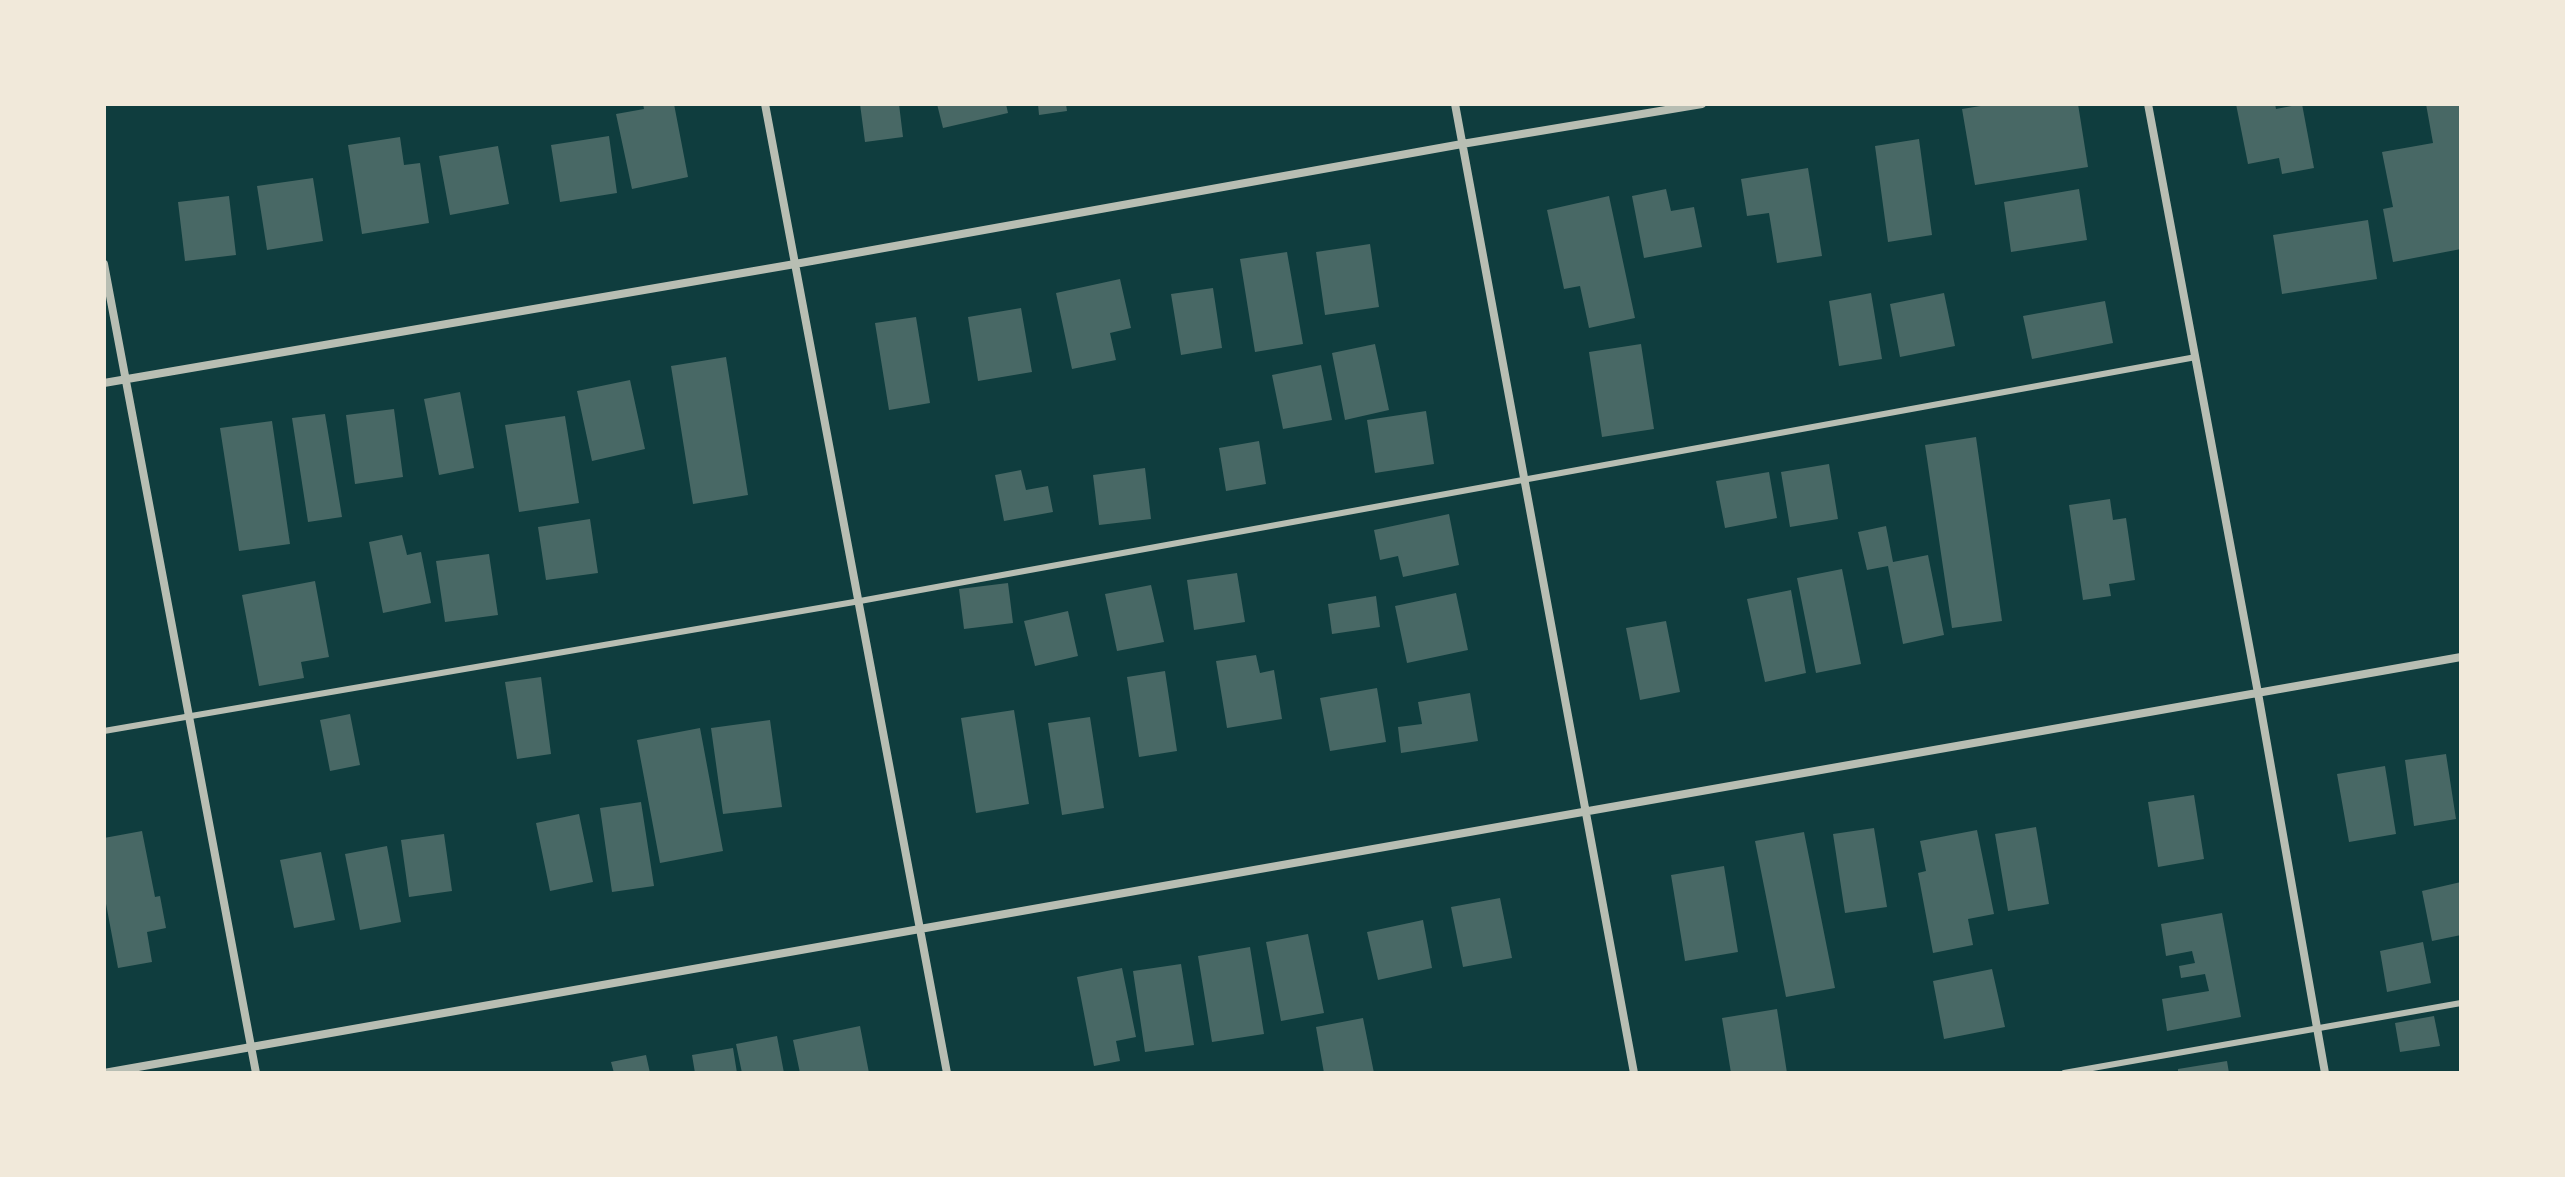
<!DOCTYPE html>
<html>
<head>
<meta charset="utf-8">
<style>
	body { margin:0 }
	#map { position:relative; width:2565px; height:1177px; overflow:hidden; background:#0f3d3e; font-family:"IBM Plex Sans",sans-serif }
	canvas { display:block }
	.frame { position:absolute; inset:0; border:106px solid #f1e9da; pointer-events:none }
</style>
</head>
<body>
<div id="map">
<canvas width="2565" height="1177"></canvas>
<div class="frame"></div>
</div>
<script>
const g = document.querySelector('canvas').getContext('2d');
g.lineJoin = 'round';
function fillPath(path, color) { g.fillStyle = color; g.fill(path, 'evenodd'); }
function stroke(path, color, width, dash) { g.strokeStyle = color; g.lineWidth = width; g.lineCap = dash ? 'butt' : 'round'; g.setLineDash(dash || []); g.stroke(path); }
fillPath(new Path2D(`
	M643,104H674L688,177L632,189L616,114L644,109Z
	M860,104H899L903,137L865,142Z
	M937,104H1006L1008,113L943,128Z
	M1038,104H1066L1067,111L1039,115Z
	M1993,104H2078L2088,167L1975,185L1962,109Z
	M2236,104H2275L2276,109L2302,104L2314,168L2282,174L2279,158L2248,164Z
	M2426,104H2461V249L2393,262L2383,209L2393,207L2382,152L2433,143Z
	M609,136L617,193L560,202L551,145Z
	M400,137L404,165L420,163L429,223L362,234L348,145Z
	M1919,139L1932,235L1888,242L1875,146Z
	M498,146L509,204L450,215L439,156Z
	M1808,168L1822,256L1777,263L1769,213L1747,216L1741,179Z
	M313,178L323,241L267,250L257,186Z
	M1666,189L1671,211L1694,207L1702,247L1644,258L1632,196Z
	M2079,189L2087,240L2011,252L2004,202Z
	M229,196L236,255L185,261L178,202Z
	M1609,196L1635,318L1589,328L1580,286L1564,289L1547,210Z
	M2368,220L2377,279L2282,294L2273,235Z
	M1370,244L1379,307L1325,315L1316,252Z
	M1287,252L1303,344L1255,352L1240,259Z
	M1120,279L1131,328L1110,333L1116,360L1072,369L1056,293Z
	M1213,288L1222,348L1181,355L1171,294Z
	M1871,293L1882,359L1839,366L1829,301Z
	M1944,293L1955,346L1900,357L1890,304Z
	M2105,301L2113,343L2032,359L2023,316Z
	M1021,308L1032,372L978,381L968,317Z
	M916,317L930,403L889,410L875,323Z
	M1375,344L1389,410L1345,420L1332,353Z
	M1641,344L1654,429L1602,437L1589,352Z
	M726,357L748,495L693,504L671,366Z
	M1321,365L1332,420L1283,429L1272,375Z
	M630,380L645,449L592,461L577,391Z
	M460,392L474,468L439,475L424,399Z
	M394,409L403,477L355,484L346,415Z
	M1426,411L1434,464L1375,473L1367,420Z
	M325,414L342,517L308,522L292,418Z
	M565,416L579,503L519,512L505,425Z
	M272,421L290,544L239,551L220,428Z
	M1976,437L2002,621L1952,628L1925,445Z
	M1259,441L1266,484L1226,491L1219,448Z
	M1829,464L1838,519L1790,527L1781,472Z
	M1145,468L1151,519L1099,525L1093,475Z
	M1021,470L1026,490L1048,486L1053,512L1004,521L995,475Z
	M1769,472L1777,518L1725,528L1716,481Z
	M2110,499L2113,520L2126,518L2135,580L2109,584L2111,596L2083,600L2069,505Z
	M1449,514L1459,565L1403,577L1398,556L1380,560L1374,530Z
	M590,519L598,573L546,580L538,527Z
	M1886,526L1893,562L1928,555L1944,635L1903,644L1888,566L1867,570L1858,532Z
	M402,535L407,555L421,552L431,603L383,613L369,542Z
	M489,554L498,615L445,622L436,561Z
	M1842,569L1861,664L1816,673L1797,578Z
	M1237,573L1245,622L1194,630L1187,580Z
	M315,581L329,657L301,662L304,678L259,686L242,595Z
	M1008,583L1013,623L964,629L959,589Z
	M1151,585L1164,642L1117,651L1105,594Z
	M1791,590L1806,673L1765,682L1747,599Z
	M1456,593L1468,650L1407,663L1395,606Z
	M1376,596L1380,627L1332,634L1328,604Z
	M1068,611L1078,656L1035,666L1024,621Z
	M1666,621L1680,692L1640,700L1626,628Z
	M1256,655L1260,673L1274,670L1282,719L1227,728L1216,661Z
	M1165,671L1177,751L1139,757L1127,677Z
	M541,677L551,754L517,759L505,682Z
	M1377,688L1386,742L1330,751L1320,698Z
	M1470,693L1478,741L1401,753L1398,727L1422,724L1418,702Z
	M1014,710L1029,804L976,813L961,718Z
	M350,714L360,765L330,771L320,720Z
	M1090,717L1104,808L1062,815L1048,723Z
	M770,720L782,807L723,814L711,728Z
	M700,728L723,851L660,863L637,740Z
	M2446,754L2456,819L2414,826L2405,760Z
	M2385,766L2396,834L2349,842L2337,774Z
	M2194,795L2204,859L2158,867L2148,802Z
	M641,802L654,886L612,892L600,808Z
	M579,814L593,882L550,891L536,823Z
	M2036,827L2049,904L2008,911L1995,834Z
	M1874,828L1887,907L1845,913L1833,834Z
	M1977,830L1994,914L1968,919L1973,945L1933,953L1918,873L1926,871L1920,841Z
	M142,831L155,897L160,896L166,928L147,932L152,962L118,968L104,893V838Z
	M1804,832L1835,988L1786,997L1755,841Z
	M444,834L452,891L409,897L401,840Z
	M387,846L401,922L360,930L345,854Z
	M321,852L335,920L294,928L280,860Z
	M1724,866L1738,952L1685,961L1671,875Z
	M2461,882V935L2432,941L2422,891Z
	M1500,898L1512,958L1463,967L1451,907Z
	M2222,913L2241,1017L2167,1031L2162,999L2209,991L2205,974L2181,978L2179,966L2195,963L2192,951L2166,956L2161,924Z
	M1423,920L1432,968L1378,980L1367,932Z
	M1308,934L1324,1013L1281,1021L1266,942Z
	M2423,942L2431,983L2387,992L2380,951Z
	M1250,947L1264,1034L1212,1042L1198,956Z
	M1181,964L1194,1045L1145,1052L1133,971Z
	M1122,968L1136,1037L1116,1041L1120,1061L1094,1066L1077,977Z
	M1992,969L2005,1027L1944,1039L1933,981Z
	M1777,1009L1787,1073H1731L1722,1018Z
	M2434,1016L2440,1046L2400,1052L2395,1023Z
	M1363,1018L1374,1073H1324L1316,1027Z
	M860,1026L869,1073H800L793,1040Z
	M777,1036L784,1073H742L736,1044Z
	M733,1048L737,1073H695L692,1055Z
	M646,1055L650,1073H614L611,1062Z
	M2227,1061L2229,1073H2178V1069Z`), '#486865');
stroke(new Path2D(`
	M104,731L860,601L2196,357
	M2064,1073L2461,1003`), '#b8beb3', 6);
stroke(new Path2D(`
	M765,104L947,1073
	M1455,104L1634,1073
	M2148,104L2258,693L2325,1073
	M104,264L256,1073
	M104,383L795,264L1462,144L1702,104
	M104,1073L2461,657`), '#b8beb3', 8);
</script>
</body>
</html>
